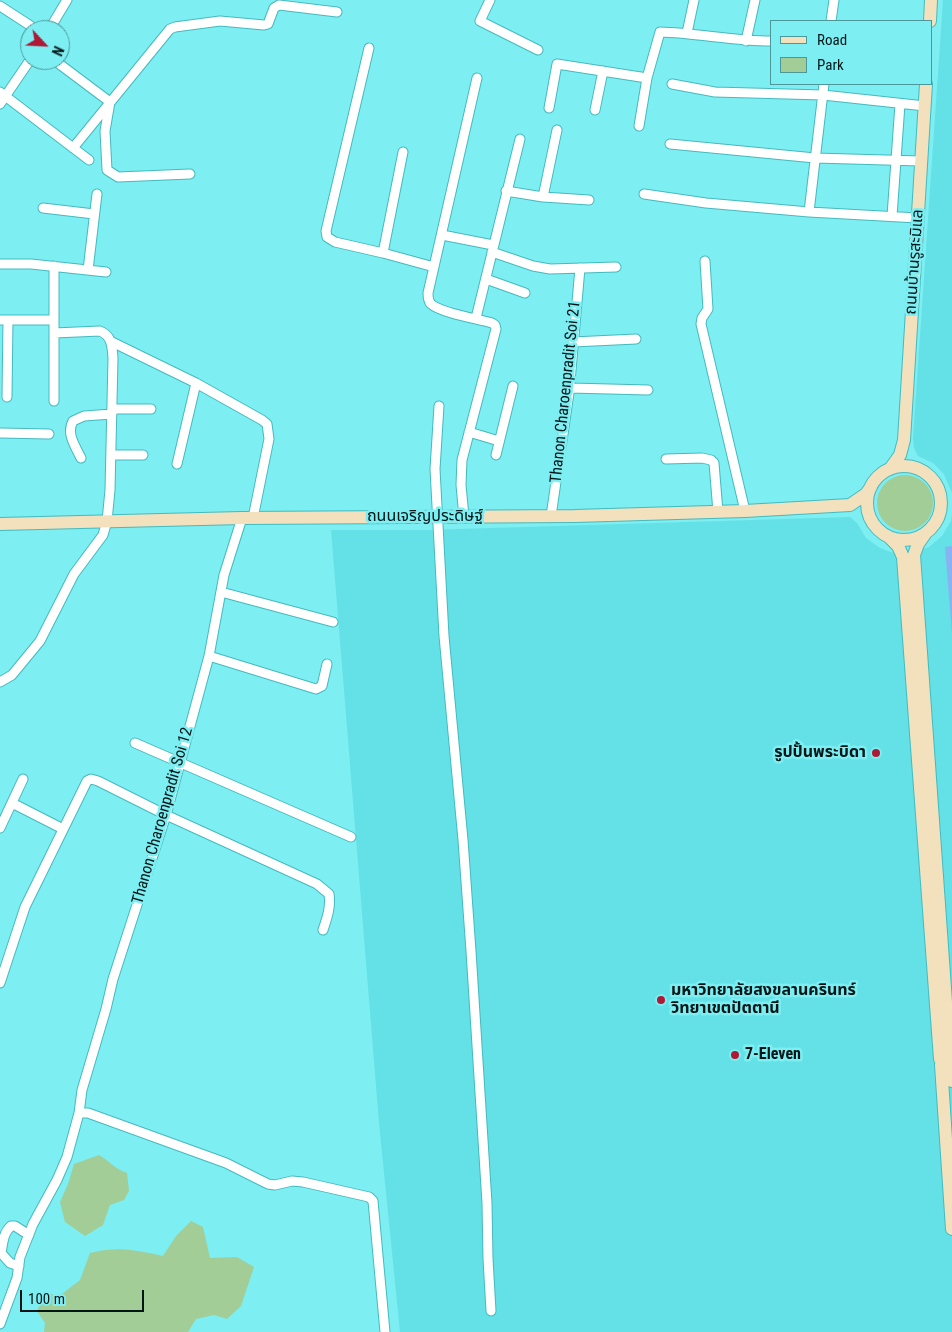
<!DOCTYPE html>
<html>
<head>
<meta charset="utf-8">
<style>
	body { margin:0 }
	#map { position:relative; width:952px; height:1332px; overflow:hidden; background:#7deef2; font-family:"Roboto Condensed",sans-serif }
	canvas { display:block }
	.legend { position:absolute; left:770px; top:20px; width:162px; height:65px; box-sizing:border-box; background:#7deef2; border:1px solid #4b979a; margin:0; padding:6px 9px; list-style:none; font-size:15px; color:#001516 }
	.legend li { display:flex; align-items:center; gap:10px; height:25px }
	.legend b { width:25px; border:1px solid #4b979a }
	.north { position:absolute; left:20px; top:20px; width:50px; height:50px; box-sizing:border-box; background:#7deef2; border:1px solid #4b979a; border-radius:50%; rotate:115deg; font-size:14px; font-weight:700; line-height:20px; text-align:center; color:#001516 }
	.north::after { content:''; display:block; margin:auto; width:18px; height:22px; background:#ae1a35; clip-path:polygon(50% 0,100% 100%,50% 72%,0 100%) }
	.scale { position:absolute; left:20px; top:1290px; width:124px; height:22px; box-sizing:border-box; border:2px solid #001516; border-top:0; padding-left:6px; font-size:15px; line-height:18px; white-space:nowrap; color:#001516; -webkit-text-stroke:4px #7deef2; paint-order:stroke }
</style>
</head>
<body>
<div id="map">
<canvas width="952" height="1332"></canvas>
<ul class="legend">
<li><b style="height:6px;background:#f3e1be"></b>Road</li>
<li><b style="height:14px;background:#a2cd96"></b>Park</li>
</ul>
<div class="north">N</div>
<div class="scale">100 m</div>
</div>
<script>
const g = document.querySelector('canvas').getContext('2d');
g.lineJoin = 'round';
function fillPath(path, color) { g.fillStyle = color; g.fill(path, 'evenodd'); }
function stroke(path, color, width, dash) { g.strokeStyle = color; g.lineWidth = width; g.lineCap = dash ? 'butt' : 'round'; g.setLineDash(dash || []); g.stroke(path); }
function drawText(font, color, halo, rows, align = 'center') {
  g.font = font + ' "Roboto Condensed","Noto Sans Thai",sans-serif'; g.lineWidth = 5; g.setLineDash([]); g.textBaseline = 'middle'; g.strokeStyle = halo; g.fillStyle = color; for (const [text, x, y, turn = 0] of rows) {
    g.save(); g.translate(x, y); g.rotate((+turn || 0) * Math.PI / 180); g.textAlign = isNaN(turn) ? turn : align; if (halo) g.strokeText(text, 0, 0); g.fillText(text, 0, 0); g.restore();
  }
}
fillPath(new Path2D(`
	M943,0H952V493L944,474L933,463L918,456L914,448L913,438Z
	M952,514V1332H400L379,1123L331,530H427L850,517L857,523L866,538L880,548L896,554L913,553L929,547L942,536L951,521Z`), '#63e1e6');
fillPath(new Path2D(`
	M877 503a28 28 0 1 1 56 0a28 28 0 1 1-56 0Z
	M99,1155C109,1161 115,1169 127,1173L129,1191L124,1200L110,1205L103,1225L85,1236L65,1222L60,1202L68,1184L74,1164Z
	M191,1221L203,1227L210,1258L237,1257L254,1267L241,1306L227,1319L214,1315L196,1319L188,1332H44L45,1323L37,1311L45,1294H62L80,1280L90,1253C119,1246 135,1250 163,1256L176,1236Z`), '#a2cd96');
fillPath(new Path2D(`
	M952,546V634L945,547Z`), '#88b2f1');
const street = new Path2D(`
	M490,0L480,21L538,50
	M0,6L37,30
	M831,21L834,0
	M49,30L67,0
	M687,33L694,0
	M746,41L755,0
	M369,48L326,231L327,237L335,242L383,253L434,267
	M54,60L110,102L105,131L107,170L118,177L190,174
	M672,84L715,92L823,95L925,106
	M0,92L89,160
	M0,104L30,60
	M549,108L557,64L647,78
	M595,110L603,71
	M639,126L647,78L660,32C697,33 734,41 771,41
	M670,144L815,158L921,161
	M73,148L170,29L175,27L220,21L264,25L268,24L274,8L279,5L337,12
	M506,191L543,197L589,200
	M644,194L706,203L809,212L918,218
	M543,197L557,130
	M43,208L94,214
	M809,212L824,84
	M892,216L900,104
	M442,235L493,245
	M492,252L533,266L550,269L616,267
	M383,253L403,152
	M705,261L708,309L702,318L701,324L745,511
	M0,264H31L106,272
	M54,266V401
	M88,270L97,194
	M486,279L525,293
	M476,318L520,139
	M0,320H54
	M112,342L196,383L262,420L267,424L269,439L253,518
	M573,342L636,339
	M570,388L648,390
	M7,397L8,320
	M439,406L435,469L444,636L463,840L471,951L487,1203L488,1259L491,1311
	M112,409H151
	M469,432L499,441
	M0,433L49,434
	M111,455H143
	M496,455L513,386
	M81,458C75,446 66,433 73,421L84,416L112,414
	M666,459L702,458L711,460L714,463L718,512
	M177,464L196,383
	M551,516L569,393L580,268
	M464,517L461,485L462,460L496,329L495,325L492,323C478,319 441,313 431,304C428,301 428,297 428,293L477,78
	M221,592L333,622
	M209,656L316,689L322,686L327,664
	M0,682L12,675L40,641L74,574L103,535L107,521L110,490L113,358C112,346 112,336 100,331L54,333
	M135,743L351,837
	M12,803L63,829
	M0,828L23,779
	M0,983L25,907L87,781L91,779L98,781L166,815L317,884L329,894C331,907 327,918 323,930
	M79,1113L82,1090L106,1009L113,979L166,815L209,656L224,575L242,518
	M19,1266L10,1263L1,1253C3,1243 3,1233 11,1226H15L29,1235
	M0,1324L17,1278L20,1257L33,1224L57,1180L67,1157L79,1113H88L226,1163L268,1184L275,1185L292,1181L303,1182L369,1197L373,1201L385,1332`);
const secondary = new Path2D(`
	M930,21L931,0
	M867 503a37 37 0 1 1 74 0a37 37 0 1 1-74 0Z
	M890,469L900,455L904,440L926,84
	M0,524L242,518L575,516L745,511L850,505L866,494L871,487
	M925,534L918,544L914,555L950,1058
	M889,537L898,546L903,557L940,1059
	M950,1063L952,1081
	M941,1065L952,1229`);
stroke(street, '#45babe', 11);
stroke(secondary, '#45babe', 14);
stroke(street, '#fff', 9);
stroke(secondary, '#f3e1be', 12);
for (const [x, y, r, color] of [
	[876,753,5,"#ae1a35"],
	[661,1000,5,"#ae1a35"],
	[735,1055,5,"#ae1a35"]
]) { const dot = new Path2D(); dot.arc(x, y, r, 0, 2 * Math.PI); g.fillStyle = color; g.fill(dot); stroke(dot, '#7deef2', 2); }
drawText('16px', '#001516', '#7deef2', [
	["ถนนบ้านรูสะมิแล",915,262,-86],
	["Thanon Charoenpradit Soi 21",566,392,-84],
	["ถนนเจริญประดิษฐ์",425,517],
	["Thanon Charoenpradit Soi 12",163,816,-74]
]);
drawText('bold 16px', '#001516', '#7deef2', [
	["รูปปั้นพระบิดา",866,753,"right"],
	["มหาวิทยาลัยสงขลานครินทร์",671,991],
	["วิทยาเขตปัตตานี",671,1009],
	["7-Eleven",745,1055]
], 'left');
</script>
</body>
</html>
